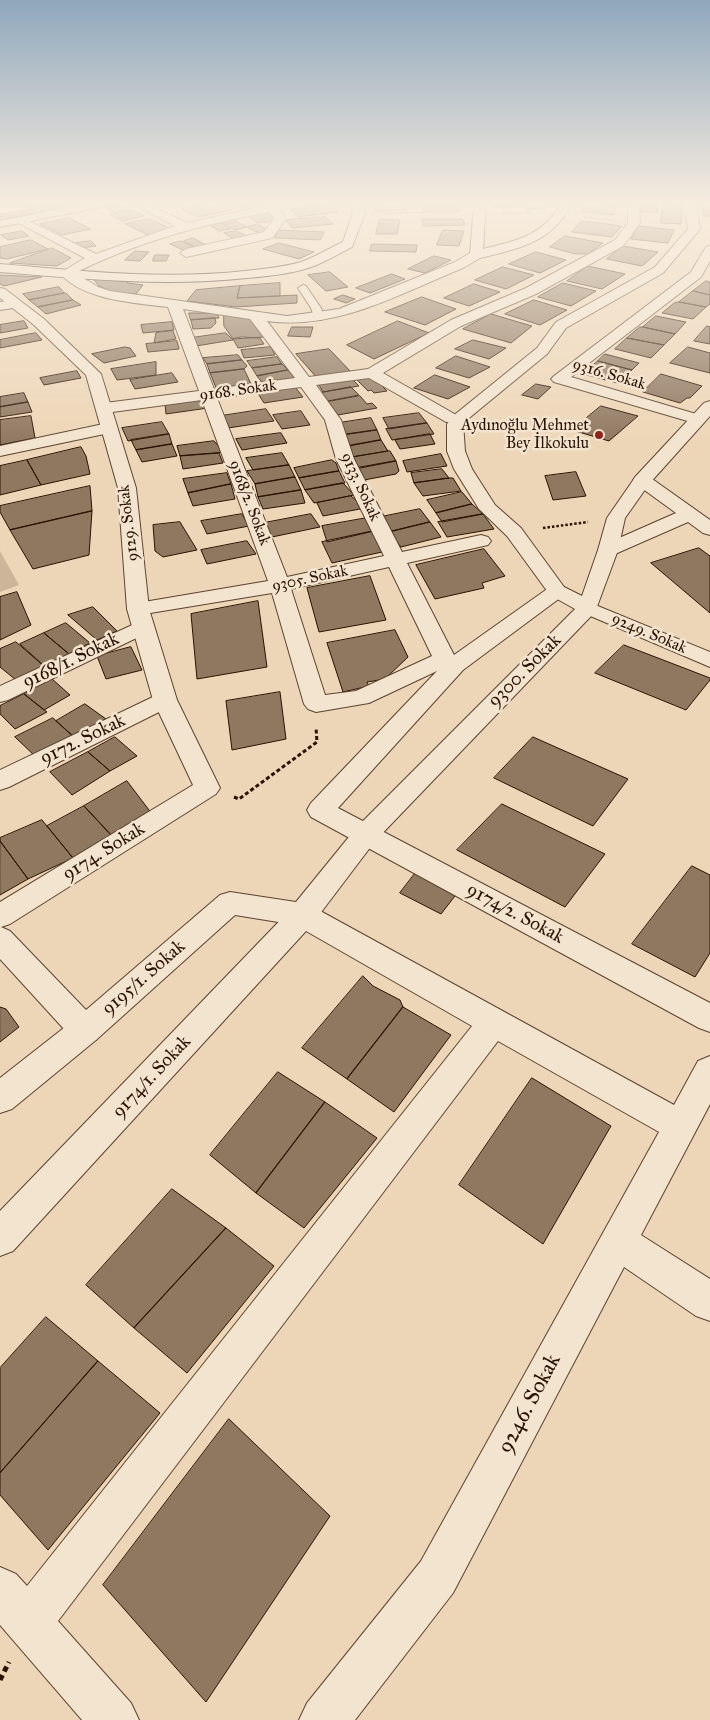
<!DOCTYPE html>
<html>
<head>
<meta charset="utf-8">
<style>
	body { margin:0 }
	canvas { display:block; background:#edd6b7 }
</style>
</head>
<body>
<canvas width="710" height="1720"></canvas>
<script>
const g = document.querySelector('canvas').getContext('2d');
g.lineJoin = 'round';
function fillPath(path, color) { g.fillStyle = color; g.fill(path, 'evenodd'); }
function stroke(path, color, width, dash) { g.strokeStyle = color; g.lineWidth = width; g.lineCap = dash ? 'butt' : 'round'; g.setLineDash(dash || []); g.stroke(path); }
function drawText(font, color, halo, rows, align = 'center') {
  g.font = font + ' "IM FELL Great Primer",serif'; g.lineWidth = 5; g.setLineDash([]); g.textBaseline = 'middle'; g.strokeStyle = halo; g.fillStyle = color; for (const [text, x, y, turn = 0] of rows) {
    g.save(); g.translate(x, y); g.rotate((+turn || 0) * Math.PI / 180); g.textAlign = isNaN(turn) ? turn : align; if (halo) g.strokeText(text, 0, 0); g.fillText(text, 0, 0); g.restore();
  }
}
fillPath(new Path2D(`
	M0,551L19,585L0,592Z`), '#ccb598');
const building = new Path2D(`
	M42,203H57L66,207L55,209Z
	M212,203H217L232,210L198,217L182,209Z
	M233,203H269L241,208Z
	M421,203H461L462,205H422Z
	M492,203H510L511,208L493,207Z
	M527,203H552L544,209H526Z
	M586,203L616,205L614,215L582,212Z
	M636,203H657V207L636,206Z
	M702,203H710V216H704Z
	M404,204L406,210L375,211L374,205Z
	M663,204L682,205L681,224L661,223Z
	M39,205L54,210L40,214L25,208Z
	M123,205L130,210L114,213L107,208Z
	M329,205L338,212L299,217L290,210Z
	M423,206H459L460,211H423Z
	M636,206L657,207V213L635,211Z
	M24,210L33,213L18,217L9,213Z
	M133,210L144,216L122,221L111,215Z
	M5,213L17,218L0,223V214Z
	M267,213L277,220L258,223L248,216Z
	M326,217L333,224L292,228L286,220Z
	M69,218L91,229L62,235L40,224Z
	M149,219L172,229L148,235L125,224Z
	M231,219L247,227L235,230L219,221Z
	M380,219L400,220L397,234H376Z
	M422,219H462L465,225L424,226Z
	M582,221L622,226L612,237L572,232Z
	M219,222L230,229L219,231L208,224Z
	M258,224L270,231L259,233L247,227Z
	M639,226L674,230L668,243L631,239Z
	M279,230L324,232L320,240L275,238Z
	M443,230L464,231L459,246L437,245Z
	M22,231L29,236L8,240L1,235Z
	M236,231L247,236L234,239L224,233Z
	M565,236L603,243L588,254H575L550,247Z
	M193,238L206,245L196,247L184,241Z
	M31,240L48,249L7,259L0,258V247Z
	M91,241L96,246L81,248L76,243Z
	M181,241L194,247L183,250L170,244Z
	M279,243L314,252L299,259L263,249Z
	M372,244L417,245L416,252L370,251Z
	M623,246L658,252L642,266L607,259Z
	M52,248L71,258L57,266L10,263Z
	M135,251L149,252L140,261L125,260Z
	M536,252L566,260L540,273L509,264Z
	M155,255H169L166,261H153Z
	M434,256L451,260L425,273L408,269Z
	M588,266L625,274L602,289L567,281Z
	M503,267L534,275L506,289L475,280Z
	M330,272L348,287L326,291L308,275Z
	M392,274L405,279L370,293L356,288Z
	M0,275L42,277L4,286L0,284Z
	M100,278L124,280L128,283L143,285L136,294H117L99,286L94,280Z
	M706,281L710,282V295L693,291Z
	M280,283V296L237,298L240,286Z
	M563,283L596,291L571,306L538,297Z
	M474,284L500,292L469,306L444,298Z
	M240,286L237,298L297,295V303L236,307L187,301L196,290Z
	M59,287L64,293L29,300L23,294Z
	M693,291L710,295V304L706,307L679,302Z
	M66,293L73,300L38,307L29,300Z
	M343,295L355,299L346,303L334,299Z
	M422,297L456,309L425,325L385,312Z
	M73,300L81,305L46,314L38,307Z
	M534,300L567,310L540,325L505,314Z
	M679,302L706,307L693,319L662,313L674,303Z
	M189,313H217L219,318L191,320Z
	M224,314L249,318L264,337L233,339L224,326Z
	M491,314L532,326L511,343L463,329Z
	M656,316L686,322L675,334L643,327Z
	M215,318L216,323L211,328L193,329L191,320Z
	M24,321L28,328L0,333V325Z
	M398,321L429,333L374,359L347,345Z
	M172,322L174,330L143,333L141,325Z
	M707,326L710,327V344L694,341Z
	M292,327H313L310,337L288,336Z
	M640,327H643L675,334L664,345L627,338Z
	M173,331L176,339L154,343L156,333Z
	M36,333L42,340L0,348V340Z
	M226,333L233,340L196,346L191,338Z
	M242,337L260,338L264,344L238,348L233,339Z
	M627,338L664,345L651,358L615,349Z
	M473,340L506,348L489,359L455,349Z
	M177,341L179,349L148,352L146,344Z
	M125,347L130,348L136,356L104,363L92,354Z
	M271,347L275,355L244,358L241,350Z
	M688,347L710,353V373L670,363Z
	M329,349L353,374L318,379L296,354Z
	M605,354L639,363L632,370L598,361Z
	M238,355L242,360L207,364L203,358Z
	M456,356L490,367L469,378L436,368Z
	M277,357L282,364L252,368L247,361Z
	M242,360L247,366L244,369L210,373L207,364Z
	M598,361L632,370L617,383L583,374Z
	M156,362V375L117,380L111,369Z
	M282,364L288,370L257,376L252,368Z
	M244,369L252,386L217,390L210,373Z
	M288,370L297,381L265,386L257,376Z
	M77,371L81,378L44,385L40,378Z
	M172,373L178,382L135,389L130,380Z
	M661,374L702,386L690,398H687L680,403L643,392Z
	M435,375L470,387L448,399L414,388Z
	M372,376L387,391L374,393L371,390L368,391L356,379Z
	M351,378L359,386L323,392L317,382Z
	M536,384L551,387L538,399L522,395Z
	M295,387L303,397L264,403L257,392Z
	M351,387L359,395L328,401L320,393Z
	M24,393L28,402L0,407V397Z
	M360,396L367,404L372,403L377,408L338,415L327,402Z
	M202,398L208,408L166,414L165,404Z
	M28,402L32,412L0,417V407Z
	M601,406L638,416L609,441L572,430Z
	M266,409L274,421L228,428L221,416Z
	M301,411L310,425L282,429L273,415Z
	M419,413L427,423L389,429L383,418Z
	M31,416L35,438L0,445V420Z
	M371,418L377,430L342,435L339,423Z
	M162,422L169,434L128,441L122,428Z
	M427,423L434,434L392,440L386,429Z
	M377,430L381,440L348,446L342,435Z
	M281,433L287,443L242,450L236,439Z
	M169,434L172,444L136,450L131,440Z
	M430,434L435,444L400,449L395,440Z
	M381,440L388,451L352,457L348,446Z
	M214,441L222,450L219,453L180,456L177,446Z
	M172,444L177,456L142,462L136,450Z
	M81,447L86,456L90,474L41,485L27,460Z
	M390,451L396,461L355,469L348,458Z
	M219,453L223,463L183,469L180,456Z
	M282,453L289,465L253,470L246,458Z
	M441,454L447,466L407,472L403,461Z
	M27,460L41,485L0,495V466Z
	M332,460L336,463L339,471L299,478L294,468Z
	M396,461L399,471L396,474L364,480L357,468Z
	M289,465L295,477L255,484L247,471Z
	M442,469L449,478L414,483L411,473Z
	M339,471L345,483L305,490L299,478Z
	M576,472L586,496L553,500L545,476Z
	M227,473L231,484L188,493L183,479Z
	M295,477L301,490L258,497L255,484Z
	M449,478H453L461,491L423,496L414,483Z
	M343,483L354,495L314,503L305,490Z
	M231,484L235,499L193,506L188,493Z
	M90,486L92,511L10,530L0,512V506Z
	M301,490L305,503L263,509L258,497Z
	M462,492L472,504L436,513L427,500Z
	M351,496L357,501L360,509L323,516L317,503Z
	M472,504L483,514L442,522L436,513Z
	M420,509L430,522L389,532L381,517Z
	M92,511L89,555L33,569L10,530Z
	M242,514L249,526L207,534L201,521Z
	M311,514L320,527L272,537L264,523Z
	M483,514L494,529L447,537L438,522Z
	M367,518L374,531L327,542L322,526Z
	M180,522L197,550L163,557L155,551L153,525Z
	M430,522L441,537L401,547L389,532Z
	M374,531L382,552L332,563L322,542Z
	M247,541L256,554L207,564L201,550Z
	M699,548L710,556V613L651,563Z
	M484,549L505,576L482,583L484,588L435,599L416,565Z
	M370,576L386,620L319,632L307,588Z
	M17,592L31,625L0,640V597Z
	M258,601L267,667L197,679L191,614Z
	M93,607L117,631L97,640L68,615Z
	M66,623L90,643L69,654L44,633Z
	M395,630L408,657L385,679L367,682L369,686L343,692L327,643Z
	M44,633L69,654L44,666L20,644Z
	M16,642L44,666L16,680L0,667V649Z
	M624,645L710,678V680L686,710L595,673Z
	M131,647L142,670L106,679L97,656Z
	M51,678L70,695L44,710L24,694Z
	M280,692L286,739L232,750L226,701Z
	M24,694L47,712L15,729L0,714V706Z
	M85,704L106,719L75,738L56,721Z
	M53,718L75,738L37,758L15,737Z
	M115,737L137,756L110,771L88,752Z
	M533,737L628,779L593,826L494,778Z
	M88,752L110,771L72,795L50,772Z
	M127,781L152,814L112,836L84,806Z
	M502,804L605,854L565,907L457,850Z
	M84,806L112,836L73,858L47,826Z
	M42,820L73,858L28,879L0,841V838Z
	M0,841L28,879L0,895Z
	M692,866L710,875V953L695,977L632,944Z
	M417,871L458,892L441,914L400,893Z
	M363,976L373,986L400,1000L403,1007L347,1079L302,1048Z
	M0,1007L6,1009L19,1027L0,1042Z
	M403,1007L451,1035L394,1112L347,1079Z
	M278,1072L325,1102L256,1193L210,1155Z
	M532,1078L611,1126L543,1244L459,1185Z
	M325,1102L377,1138L304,1228L256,1193Z
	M172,1189L226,1228L134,1328L86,1285Z
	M226,1228L274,1266L187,1373L134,1328Z
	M46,1317L98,1361L0,1473V1368Z
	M98,1361L160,1413L48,1550L0,1495V1473Z
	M229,1419L330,1516L206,1702L103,1585Z`);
fillPath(building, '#8f7860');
stroke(building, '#2a1202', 1);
const service = new Path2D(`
	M303,285L306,286L321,308L324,317L323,319L319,320L314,317L311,308L298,288Z`);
const minor = new Path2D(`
	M132,203H146L187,223L273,204L312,203L306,206L280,210L286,219L272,238L186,257L180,253L186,249L264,232L274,219L270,212C202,224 137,242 75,273L98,287L110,291L287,316L339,309L455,262L472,252H480L482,255L480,258L463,268C401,293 336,331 267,321L309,377L368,369L451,320L526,288L615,240L628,223V203H639L640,223L623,246L536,294L461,326L383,373L458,416L460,419L458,422H446L369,378L316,385L341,420L354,459L402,552L481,535L488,537L491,541L488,545L407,563L454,655L550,587L557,585L564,587L567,591L564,595L463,670L338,808L710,1003V1032L699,1028L311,817L307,810L311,803L437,671L369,703L316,712L308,709L304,704L272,593L138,615L131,613L127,609L131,605L138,603L268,581L202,400L105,413L99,411L97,408L99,405L105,403L199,391L168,307C136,303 81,300 60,273L85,258L13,220L19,217L23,218L96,254L175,226ZM183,309L250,319L295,378L214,389ZM301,387L325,420L336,459L384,556L287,577L217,398ZM389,567L432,656L356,691L325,695L291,589Z
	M710,246V261L701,277L571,377L703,416L705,419L703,422H691L554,382L551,379L554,376L691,272L706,247Z
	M15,300L22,304L20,307L0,310V302Z
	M108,423L114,424L116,428L114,432L0,456V446Z
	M642,475L648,476L710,520V535L703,533L688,522L615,554L608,556L601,554L598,550L601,546L676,513L636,484L633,480L636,476Z
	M588,602L710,652V667L581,612L577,608L581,604Z
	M143,620L151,621L154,626L151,631L8,700L0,702V686Z
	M165,692L173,695L177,700L173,705L9,787L0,790V770L157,695Z
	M303,904L313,907L674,1105L698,1061L710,1056V1104L641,1235L710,1279V1321L696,1316L624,1267L453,1593L355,1720H299L307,1703L421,1561L659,1132L498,1041L58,1621L131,1703L139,1720H82L0,1625V1567L16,1574L27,1586L472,1026L306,931L13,1251L0,1256V1211L293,907Z
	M85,1016L96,1020L101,1030L96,1040L12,1109L0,1113V1078L74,1020Z`);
const tertiary = new Path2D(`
	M684,203H696L700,229L663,273L566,328L547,354L463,423L465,451L472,469L495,505L521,528L564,587L582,596L598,550L607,518L636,476L704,403L710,401V416L649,484L625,518L618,550L595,612L375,841L313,923L303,926L235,915L96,1040L85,1044L74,1040L0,959V902L193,785L153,700L127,609L118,488L86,375L34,325L0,298V288L5,289L44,319L101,374L136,488L149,609L177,700L220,788L216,794L10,924L1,927L10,931L86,1010L220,895L230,892L296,902L357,827L575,609L550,595L507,536L479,509L454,469L447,451V424L453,416L537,348L556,322L655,267L688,229Z`);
const secondary = new Path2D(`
	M89,203H112L106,206L0,227V221Z
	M351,203H362L365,213L352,247C339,253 326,262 311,267C291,274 268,276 247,278C165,287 82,279 0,272V264C81,271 163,280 245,271C263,269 284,267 301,262C316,257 329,248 343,242L353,213Z
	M474,203H486L483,249C515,241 544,236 561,203H572C552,244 516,249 476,259L470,255Z`);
stroke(service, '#5b432f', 2);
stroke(minor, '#5b432f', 2);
stroke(tertiary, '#5b432f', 2);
stroke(secondary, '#2a1202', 2);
stroke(new Path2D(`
	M379,213L458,212
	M502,213H531
	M584,217L610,220`), '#2a1202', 1, [2, 1]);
stroke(new Path2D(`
	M543,528L588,522`), '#2a1202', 2.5, [2.5, 2]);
stroke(new Path2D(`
	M234,797L239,799L317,742L316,728`), '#2a1202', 3, [4, 2.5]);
stroke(new Path2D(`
	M0,1680L9,1662`), '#2a1202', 5, [5.5, 4]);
fillPath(service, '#f3e4d0');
fillPath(minor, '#f3e4d0');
fillPath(tertiary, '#f3e4d0');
fillPath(secondary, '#f3e4d0');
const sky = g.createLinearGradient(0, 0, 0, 444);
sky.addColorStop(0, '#8fa7bc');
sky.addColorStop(0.46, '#f7eddf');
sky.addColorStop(1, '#f7eddf00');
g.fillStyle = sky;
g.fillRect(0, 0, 710, 444);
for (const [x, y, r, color] of [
	[599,435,5,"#8f2418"]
]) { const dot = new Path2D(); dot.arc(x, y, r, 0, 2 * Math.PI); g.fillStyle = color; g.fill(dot); stroke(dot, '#f3e4d0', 2); }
drawText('16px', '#2a1202', '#f3e4d0', [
	["9316. Sokak",609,375,16],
	["9168. Sokak",238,391,-8],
	["9133. Sokak",360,487,65],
	["9168/2. Sokak",249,503,69],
	["9129. Sokak",129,523,-97],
	["9305. Sokak",310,579,-12],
	["9249. Sokak",649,634,23]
]);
drawText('16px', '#2a1202', '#f3e4d0', [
	["Aydınoğlu Mehmet",589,426],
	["Bey İlkokulu",589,444]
], 'right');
drawText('19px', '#2a1202', '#f3e4d0', [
	["9168/1. Sokak",71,661,-26],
	["9300. Sokak",525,671,-45],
	["9172. Sokak",83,740,-26],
	["9174. Sokak",104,852,-32],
	["9174/2. Sokak",515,914,28],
	["9195/1. Sokak",144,978,-41],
	["9174/1. Sokak",152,1077,-47]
]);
drawText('22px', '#2a1202', '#f3e4d0', [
	["9246. Sokak",530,1404,-62]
]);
</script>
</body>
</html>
